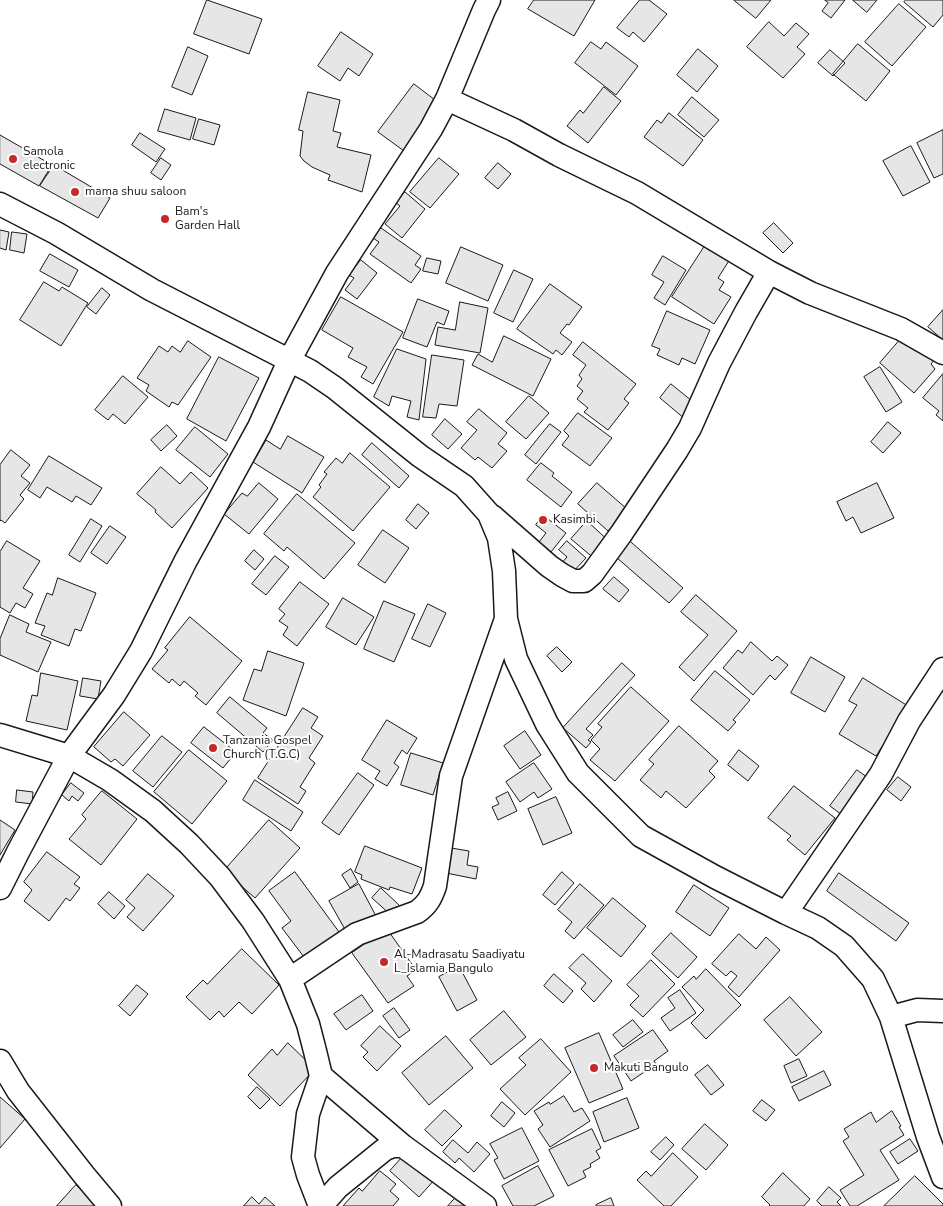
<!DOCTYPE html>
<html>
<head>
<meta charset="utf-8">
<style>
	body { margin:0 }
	canvas { display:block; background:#fff }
</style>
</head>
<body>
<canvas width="943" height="1206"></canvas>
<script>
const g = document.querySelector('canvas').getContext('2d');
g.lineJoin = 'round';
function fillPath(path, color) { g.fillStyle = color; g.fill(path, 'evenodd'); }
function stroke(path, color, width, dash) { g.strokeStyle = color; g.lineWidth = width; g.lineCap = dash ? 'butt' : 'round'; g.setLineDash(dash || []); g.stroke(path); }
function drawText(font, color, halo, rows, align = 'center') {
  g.font = font + ' "Nunito Sans",sans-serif'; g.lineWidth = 4; g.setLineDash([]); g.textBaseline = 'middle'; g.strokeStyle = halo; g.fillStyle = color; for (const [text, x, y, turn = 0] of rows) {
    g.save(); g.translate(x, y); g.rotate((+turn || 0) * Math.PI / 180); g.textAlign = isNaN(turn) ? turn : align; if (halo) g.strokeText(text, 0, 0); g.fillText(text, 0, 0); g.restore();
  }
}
const building = new Path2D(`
	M207,0L262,19L249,54L194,34Z
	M534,0H595L574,36L528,9Z
	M640,0H649L667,14L644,42L633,32L629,37L617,28Z
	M734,0H771L756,18Z
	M825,0H845L831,18L822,11L828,3Z
	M853,0H877L867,12Z
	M906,0H943V15L933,27L904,2Z
	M899,4L926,27L892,66L865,42Z
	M769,22L784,36L796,23L809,34L797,47L805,54L783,78L747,47Z
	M341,32L373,54L359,76L348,68L340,81L318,66Z
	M591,42L601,49L606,42L638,66L616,95L575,63Z
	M858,44L890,71L866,101L833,74Z
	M188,47L208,56L192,95L172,87Z
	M698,49L718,66L697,92L677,75Z
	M830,50L845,63L833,76L818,63Z
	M414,84L439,103L404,151L378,132Z
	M604,87L621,101L588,143L567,126L580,110L583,113Z
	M308,92L340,100L333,131L341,133L337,147L371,155L362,192L328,180L330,175L312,167L304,161L300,156L303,131L299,130Z
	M692,97L719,120L704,137L678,115Z
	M165,109L196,118L190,140L158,131Z
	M669,113L703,140L683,166L644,137L657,120L661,123Z
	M199,119L220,125L214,145L193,139Z
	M943,130V174L934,178L917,143Z
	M140,133L165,149L156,162L132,145Z
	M0,135L52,165L39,186L0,164Z
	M911,146L930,182L903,196L883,161Z
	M161,158L171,165L161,180L151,173Z
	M439,158L459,174L430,208L410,192Z
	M498,163L511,174L498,189L485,178Z
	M54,165L110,198L98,218L40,186Z
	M405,192L425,209L402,238L385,224L400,206L396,203Z
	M774,223L793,243L783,253L763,233Z
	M381,228L421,256L415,265L421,269L411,283L370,254L379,242L373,238Z
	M0,230L9,232L6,250L0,248Z
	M12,232L27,234L24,253L10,250Z
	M708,241L732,256L718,278L724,282L719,290L731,297L714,324L672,297Z
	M461,247L503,265L488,301L446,283Z
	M50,254L78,270L69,287L40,271Z
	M663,256L686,270L665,305L654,298L664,282L652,275Z
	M427,258L441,261L438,274L423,271Z
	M361,260L377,273L357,299L345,290L354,278L349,275Z
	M514,270L533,279L513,322L494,313Z
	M44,282L59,291L62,287L88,303L61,346L20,320Z
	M550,284L582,307L569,325L567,324L560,333L572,342L562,355L556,350L553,354L517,329Z
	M102,288L110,295L96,314L87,307Z
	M341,297L403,332L373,384L361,377L367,367L348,357L353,348L322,330Z
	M418,299L449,311L444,325L437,322L427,347L403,338Z
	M460,302L488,308L480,353L435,345L438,327L455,330Z
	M943,310V340L928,327Z
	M667,311L710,330L695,364L682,358L679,365L657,355L660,349L652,346Z
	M906,333L935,359L931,364L935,369L914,393L880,363Z
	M504,336L551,359L533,396L472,365L478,354L492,362Z
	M188,341L211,357L178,405L172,402L169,407L146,391L149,385L137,378L159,346L168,352L172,346L180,352Z
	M583,342L636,384L624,399L629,403L608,430L584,412L588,408L577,399L583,391L577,386L582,379L579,375L586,365L573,355Z
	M397,349L426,359L419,420L407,417L411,401L392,396L389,406L374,397Z
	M432,355L464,360L457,406L439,404L436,418L423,417Z
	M219,357L259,378L226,441L187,419Z
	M880,367L902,402L886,412L864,377Z
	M943,374V421L936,415L939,411L923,398Z
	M123,376L148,397L125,424L113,414L108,420L95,410Z
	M671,384L697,405L685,419L660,398Z
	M529,396L549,413L526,439L506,422Z
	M479,409L507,433L498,444L507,451L492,468L478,457L475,460L461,448L477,430L467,422Z
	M578,413L612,438L590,466L562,445L569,436L564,431Z
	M445,419L462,434L448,449L432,435Z
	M888,422L901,433L883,453L871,442Z
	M550,424L561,432L536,464L525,455Z
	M167,425L177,436L161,451L151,440Z
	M195,427L228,454L210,477L176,450Z
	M288,436L324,457L302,493L253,462L266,440L280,449Z
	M372,443L409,476L399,488L362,455Z
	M11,450L30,465L21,476L30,483L20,495L24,499L5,523L1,520L0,521V465Z
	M350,453L390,487L353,531L313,497L321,487L319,485L327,474L324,472L336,458L342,463Z
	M49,456L102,488L91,505L76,496L72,502L47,487L40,498L28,490Z
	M541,463L554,473L552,476L572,492L561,507L527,480Z
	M161,467L180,484L191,472L208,488L172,528L155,512L156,510L137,494Z
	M259,483L278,499L249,534L224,514L242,493L247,496Z
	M597,483L627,509L608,531L578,504Z
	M877,483L894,518L861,533L853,517L846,521L837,502Z
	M297,494L355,543L324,579L287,547L284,551L264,534Z
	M418,504L429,513L416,529L406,520Z
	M543,515L566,533L551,552L539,542L546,533L536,525Z
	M91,519L102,526L80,562L69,555Z
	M587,521L611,543L596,560L571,539Z
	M110,526L126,537L107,564L91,553Z
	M383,530L409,548L385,583L358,565Z
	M623,535L683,588L669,603L609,551Z
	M7,541L40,561L23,588L33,594L25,608L16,603L10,613L0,607V552Z
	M567,541L586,558L571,574L560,565L567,557L559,550Z
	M254,550L264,559L255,570L245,561Z
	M275,556L289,567L266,595L252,584Z
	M614,577L629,590L619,602L603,589Z
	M58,578L96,593L81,631L75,629L69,646L41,635L45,626L35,623L47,593L52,595Z
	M300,582L329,604L297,646L283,635L288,627L279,621L285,614L279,609Z
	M696,595L737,631L694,681L679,667L708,635L681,612Z
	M343,598L374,617L356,645L326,627Z
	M384,601L415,614L394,662L364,649Z
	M428,604L446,613L430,647L412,639Z
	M10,615L29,624L26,632L51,642L38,672L0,655V639Z
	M190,617L242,661L206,705L195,696L198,693L184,681L180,686L172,679L169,683L152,669L168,650L165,648Z
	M751,642L772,661L777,656L788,665L775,680L770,675L753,695L723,668L738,650L742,653Z
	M557,647L572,662L562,672L547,656Z
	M268,651L304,663L286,716L243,700L254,669L261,671Z
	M811,657L845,677L825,712L791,693Z
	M622,663L635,675L586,729L593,735L588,740L591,742L586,748L563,728Z
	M715,671L750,700L733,720L736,722L728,731L691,700Z
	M41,673L78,681L67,730L26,721L32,695L37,696Z
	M83,678L101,681L98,699L80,696Z
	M863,678L908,706L876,756L839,734L857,705L849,701Z
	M631,687L669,721L615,781L590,760L600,749L591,740L602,727L598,724Z
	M230,697L267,728L263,733L273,740L263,752L217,713Z
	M303,708L318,717L311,728L323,736L309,758L315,763L300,787L306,791L298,804L258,778Z
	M124,712L150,735L123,766L115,759L111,762L94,747Z
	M387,720L417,738L407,754L402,750L394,763L399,767L387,786L375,779L380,771L362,760Z
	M679,726L718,761L709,771L715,777L686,808L666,791L661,798L640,780L654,764L649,760Z
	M204,727L236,752L223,768L191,743Z
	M525,731L541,755L520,769L504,746Z
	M162,736L182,752L153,787L133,771Z
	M189,750L227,781L192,824L154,792Z
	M739,750L759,766L748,781L728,765Z
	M411,753L443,763L433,795L401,785Z
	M534,763L552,789L538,798L534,792L520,802L506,782Z
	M857,770L867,777L846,818L830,806Z
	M358,773L374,785L339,835L322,823Z
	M898,777L911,787L901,801L887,790Z
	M255,780L303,812L291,831L243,800Z
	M71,783L84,793L78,801L72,796L69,801L62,795Z
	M794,786L835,818L805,855L787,840L791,836L768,818Z
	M17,790L33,792L32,804L16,802Z
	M102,791L137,819L101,865L69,839L86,819L82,815Z
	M508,792L517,811L498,820L492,807L499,804L496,798Z
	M556,797L572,833L543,845L528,809Z
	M0,820L15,830L0,855Z
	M269,820L300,848L255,898L224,871Z
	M365,846L422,868L412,894L390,887L389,890L361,879L362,875L355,872Z
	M451,848L469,851L467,865L478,867L476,879L446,873Z
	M47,852L80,877L74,884L80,888L70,901L66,898L49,921L24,901L32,890L24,882Z
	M351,869L358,882L350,888L342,875Z
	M295,872L342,936L307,961L282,928L291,921L269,891Z
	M562,872L574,883L555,905L543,895Z
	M839,873L909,923L896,941L827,891Z
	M148,874L174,896L143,931L127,917L135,908L126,900Z
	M359,884L376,916L347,933L329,901Z
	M580,884L604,905L574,939L565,931L572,922L558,910Z
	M694,885L729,908L710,936L676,912Z
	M381,888L400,906L392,916L372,898Z
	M109,892L125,906L114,919L98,904Z
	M613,898L646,926L621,957L587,928Z
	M387,929L416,970L407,976L414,986L388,1003L352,953Z
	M671,933L697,957L678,978L652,954Z
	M739,934L756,949L766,937L780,950L739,997L728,987L737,976L731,971L726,976L712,964Z
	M242,949L279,985L252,1014L239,1002L224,1017L219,1011L210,1020L186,997L203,980L207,984Z
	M583,954L612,981L594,1002L581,989L586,983L569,968Z
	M651,960L675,984L643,1017L630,1005L639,996L627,985Z
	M459,966L477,1000L457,1011L439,977Z
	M706,969L741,1005L706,1039L691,1023L704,1010L682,987L694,976L696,979Z
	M554,974L573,991L563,1003L544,986Z
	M137,985L148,994L130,1016L119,1006Z
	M680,990L696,1013L670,1031L661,1018L675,1008L668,998Z
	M362,995L373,1011L346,1030L334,1014Z
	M790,997L822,1032L796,1056L764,1020Z
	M394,1008L410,1030L399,1038L383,1016Z
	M504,1011L526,1037L491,1065L470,1040Z
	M633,1020L643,1032L623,1047L613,1035Z
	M380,1026L401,1046L377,1071L363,1057L368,1052L361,1046Z
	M653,1030L668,1051L654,1061L656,1064L631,1081L614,1056Z
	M599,1033L623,1089L589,1103L565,1048Z
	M446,1036L473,1068L429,1105L402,1073Z
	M541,1039L571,1072L525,1115L500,1089L526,1065L519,1058Z
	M288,1043L315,1069L280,1106L248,1075L272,1049L277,1055Z
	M799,1059L807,1076L791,1083L784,1066Z
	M708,1065L724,1085L711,1095L695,1075Z
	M824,1071L831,1085L799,1101L792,1087Z
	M257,1087L270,1099L260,1109L248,1097Z
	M564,1096L574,1112L582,1108L590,1121L550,1147L538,1129L543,1125L534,1111L549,1102L550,1104Z
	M0,1097L25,1119L0,1148Z
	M627,1098L639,1128L604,1142L593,1112Z
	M762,1100L775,1110L766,1121L753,1111Z
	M502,1102L515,1113L504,1127L491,1116Z
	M445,1110L462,1126L442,1146L425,1130Z
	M892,1111L901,1126L899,1127L904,1135L880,1150L899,1180L857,1206H850L840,1190L864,1175L843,1141L849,1137L844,1129L871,1112L876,1122Z
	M705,1124L728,1145L706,1170L682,1149Z
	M522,1128L539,1161L504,1179L494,1160L498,1158L490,1144Z
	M592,1129L601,1148L596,1151L600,1158L590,1164L591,1167L583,1171L586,1177L568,1186L549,1150Z
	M666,1137L674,1145L660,1160L651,1152Z
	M910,1139L918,1151L898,1164L890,1152Z
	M453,1140L468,1153L477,1142L490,1154L474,1172L459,1158L455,1163L443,1152Z
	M407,1152L436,1178L419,1197L390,1171Z
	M673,1153L698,1177L671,1206H664L637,1180L646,1171L651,1176Z
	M538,1166L554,1196L534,1206H513L502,1186Z
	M380,1171L396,1184L390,1191L399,1199L393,1206H343L359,1188L362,1191Z
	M783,1173L810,1199L804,1206H769L770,1205L762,1197Z
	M915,1176L943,1204V1206H884Z
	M76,1185L98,1206H57Z
	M829,1187L841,1198L837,1202L841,1206H822L817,1201Z
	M458,1195L470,1206H448Z
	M252,1197L259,1204L265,1197L275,1206H244Z
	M611,1198L614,1206H596V1205Z`);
fillPath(building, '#e6e6e6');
stroke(building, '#1a1a1a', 1);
const street = new Path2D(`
	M447,99L514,130L559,155L637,193L769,272
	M0,204L56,233L152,290L310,371L335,388L420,456L464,486L489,514L499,538L504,571L506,619L516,659L547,724L578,773L641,836L715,877L786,913L818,928L844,946L873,979L891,1017L928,1137L943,1177
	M492,516L549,566L562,575L573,581H584L592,574L621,534L677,450L690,428L719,363L746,312L769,272L810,293L901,329L943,353
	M0,735L69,756L110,780L153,811L189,844L220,877L253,921L290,979
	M0,888L18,852L69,756L114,695L141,651L185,562L259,427L289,361L337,273L431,129L447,99L484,10L489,0
	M786,913L881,774L909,721L943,669
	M891,1017L917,1010L943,1011
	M0,1061L18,1091L84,1175L110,1206
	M321,1076L403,1146L485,1206
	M320,1206L308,1175L303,1157L308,1114L321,1076L315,1051L308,1024L290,979L357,934L417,912C427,905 431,898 435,886L451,776L506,619
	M321,1206L338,1187L385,1149L393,1146H403`);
stroke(street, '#1a1a1a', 25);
stroke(street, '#fff', 22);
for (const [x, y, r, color] of [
	[13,159,5,"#c62828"],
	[75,192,5,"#c62828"],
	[165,219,5,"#c62828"],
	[543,520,5,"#c62828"],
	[213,748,5,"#c62828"],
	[384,962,5,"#c62828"],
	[594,1068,5,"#c62828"]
]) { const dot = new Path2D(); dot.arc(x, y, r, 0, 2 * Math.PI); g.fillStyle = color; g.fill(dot); stroke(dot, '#fff', 2); }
drawText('12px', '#1a1a1a', '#fff', [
	["Samola",23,152],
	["electronic",23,166],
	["mama shuu saloon",85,192],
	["Bam's",175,212],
	["Garden Hall",175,226],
	["Kasimbi",553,520],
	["Tanzania Gospel",223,741],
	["Church (T.G.C)",223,755],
	["Al-Madrasatu Saadiyatu",394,955],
	["L_Islamia Bangulo",394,969],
	["Makuti Bangulo",604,1068]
], 'left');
</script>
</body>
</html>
